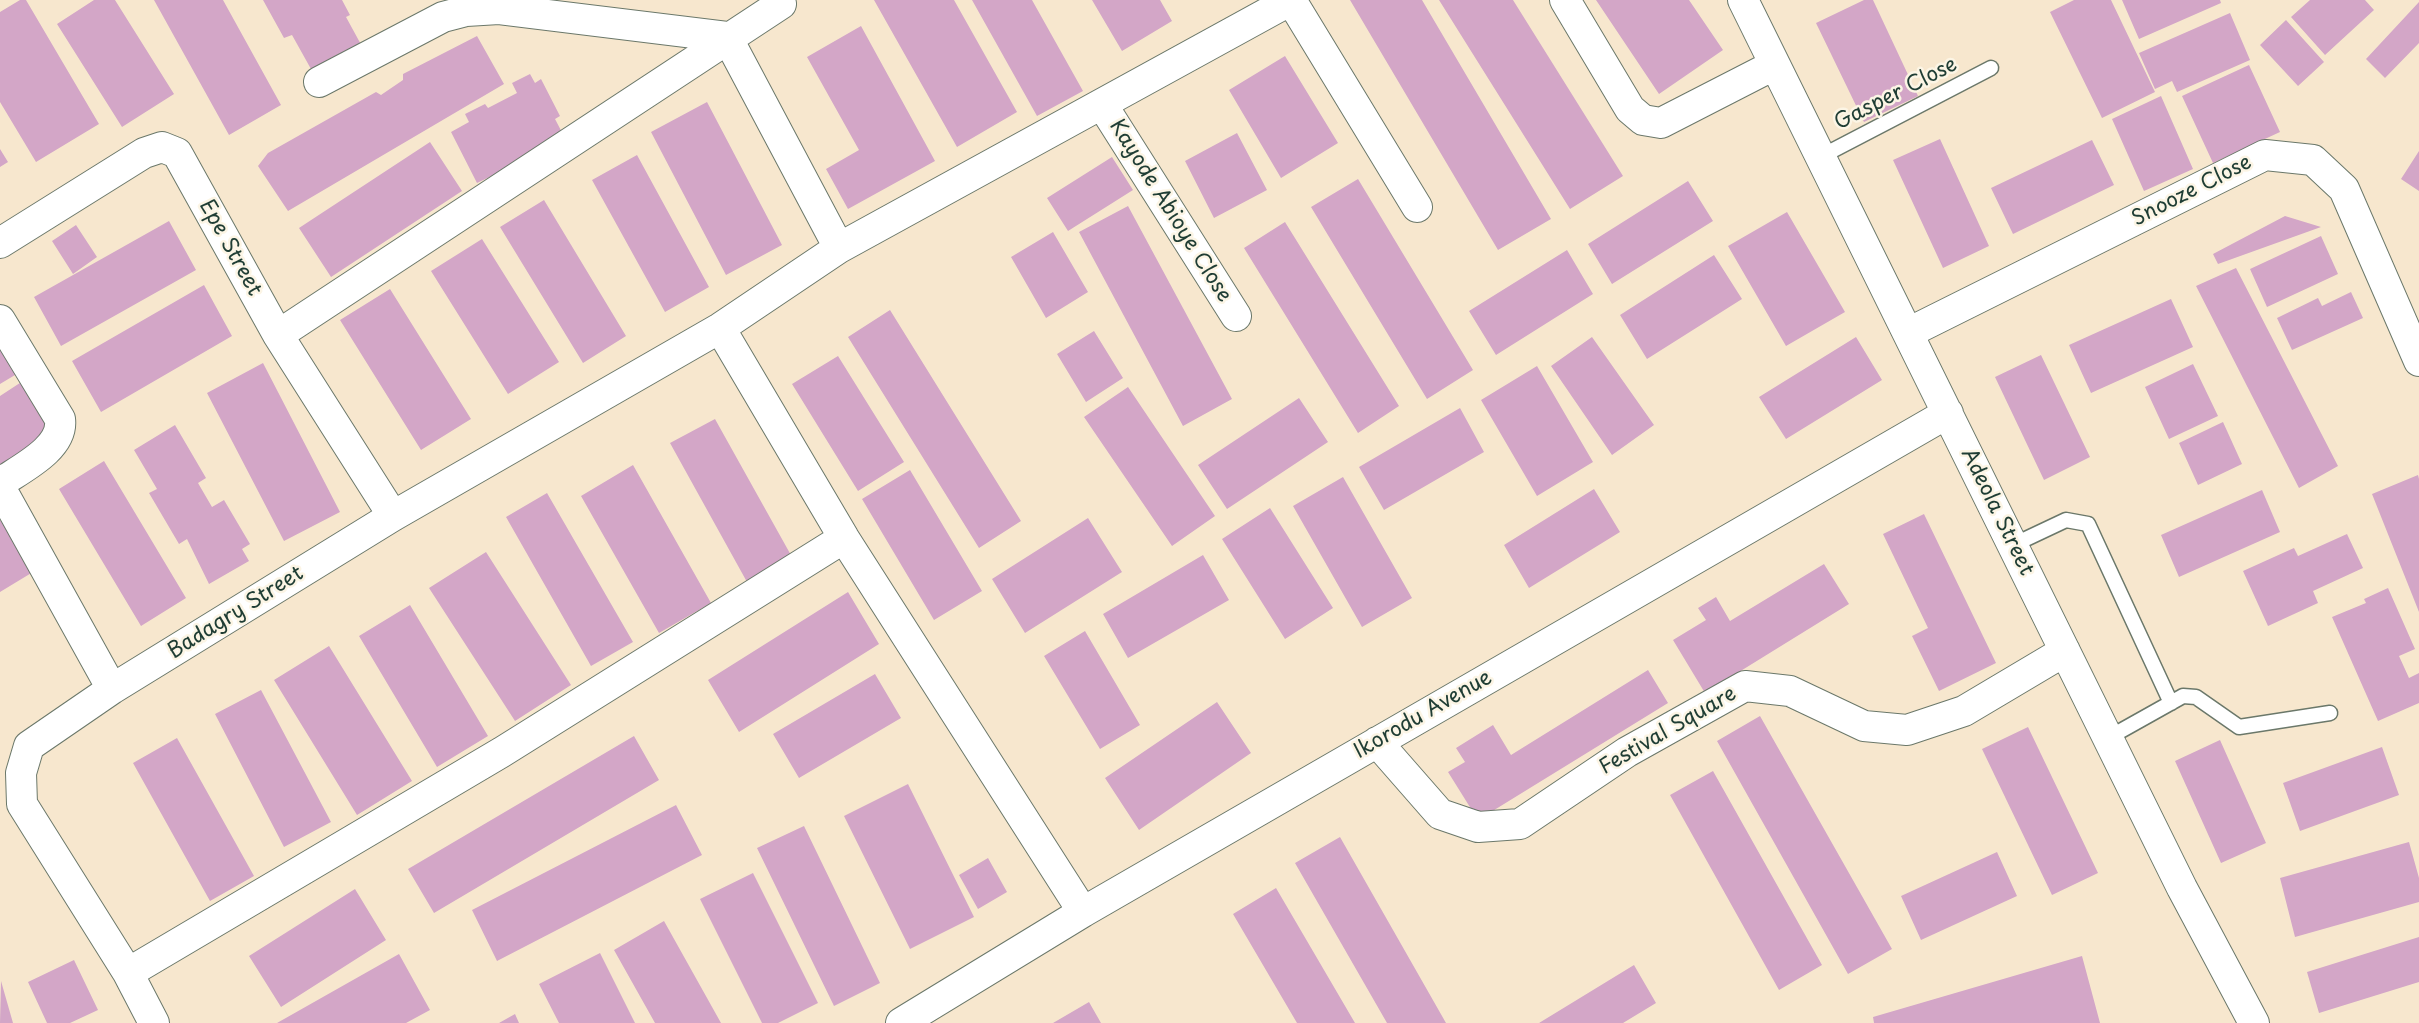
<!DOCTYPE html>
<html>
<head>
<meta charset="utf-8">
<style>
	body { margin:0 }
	canvas { display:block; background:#f7e7ce }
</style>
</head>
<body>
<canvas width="2419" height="1023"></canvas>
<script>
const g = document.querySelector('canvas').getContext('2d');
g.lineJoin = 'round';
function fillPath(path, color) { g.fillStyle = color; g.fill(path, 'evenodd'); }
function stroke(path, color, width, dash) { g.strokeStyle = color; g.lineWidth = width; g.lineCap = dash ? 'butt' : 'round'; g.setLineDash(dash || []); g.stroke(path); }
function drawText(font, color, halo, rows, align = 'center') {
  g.font = font + ' "Playpen Sans",sans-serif'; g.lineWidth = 5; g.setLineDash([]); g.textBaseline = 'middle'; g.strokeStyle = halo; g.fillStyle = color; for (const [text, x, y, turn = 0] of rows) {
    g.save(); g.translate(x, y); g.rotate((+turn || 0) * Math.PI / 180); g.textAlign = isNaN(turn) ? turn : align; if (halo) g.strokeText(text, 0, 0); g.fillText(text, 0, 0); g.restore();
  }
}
fillPath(new Path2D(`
	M20,0H26L99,124L36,162L0,102V12Z
	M94,0H115L174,94L122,127L57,24Z
	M154,0H223L281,105L229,135Z
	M263,0H342L350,15L346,17L364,50L316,78L292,35L284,38Z
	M874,0H954L1017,112L957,147Z
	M972,0H1032L1083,91L1037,116Z
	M1092,0H1160L1172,21L1122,51Z
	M1350,0H1422L1551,219L1498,250Z
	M1439,0H1513L1623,176L1570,209Z
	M1596,0H1689L1723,50L1659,94Z
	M1864,0H1873L1918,96L1864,122L1816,23Z
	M2074,0H2111L2155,92L2102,118L2050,12Z
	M2122,0H2220L2221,3L2139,39Z
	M2310,0H2365L2374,10L2325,55L2291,17Z
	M2419,2V43L2385,78L2366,59Z
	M2230,13L2250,60L2177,92L2172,81L2155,89L2139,53Z
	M2286,20L2324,62L2298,86L2260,45Z
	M861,26L935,161L848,209L826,169L859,150L807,57Z
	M477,36L504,84L288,211L258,166L268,153L376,92L381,95L403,80V74Z
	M1285,56L1338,143L1281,178L1229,90Z
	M2249,65L2280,132L2213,163L2182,96Z
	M530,74L535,83L541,79L560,116L555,119L566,140L477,183L451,132L469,122L465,114L485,104L488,108L517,93L512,83Z
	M2161,96L2193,169L2144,191L2112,119Z
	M707,102L782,245L726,275L651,132Z
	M1237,133L1267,190L1214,218L1185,161Z
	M1940,139L1989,246L1943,268L1893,160Z
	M2092,140L2114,185L2013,234L1991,188Z
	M430,142L462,191L331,277L299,228Z
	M0,149L8,162L0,167Z
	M2419,151V191L2401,179Z
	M637,155L709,287L665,312L592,180Z
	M1112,157L1133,190L1068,231L1047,198Z
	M1358,179L1473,370L1427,399L1311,207Z
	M1688,181L1713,221L1612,284L1588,244Z
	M544,200L626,336L583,363L500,227Z
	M1128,206L1232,399L1183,426L1079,232Z
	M1787,212L1845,312L1786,346L1728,246Z
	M2285,216L2321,227L2218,264L2213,254Z
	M169,221L196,270L61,346L34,297Z
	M1285,222L1399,406L1358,433L1244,248Z
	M76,225L97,257L73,274L52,241Z
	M1053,232L1088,292L1046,318L1011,257Z
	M2321,236L2338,274L2267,307L2250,269Z
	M482,239L559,362L508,394L431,271Z
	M1567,250L1593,294L1496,355L1469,311Z
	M1714,255L1742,299L1647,359L1620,315Z
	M2236,268L2338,466L2299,488L2196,286Z
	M204,285L232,336L101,412L72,361Z
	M390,289L471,419L421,450L340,320Z
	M2351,292L2363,318L2292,350L2277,318L2318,298L2322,306Z
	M2171,299L2193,347L2091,393L2069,345Z
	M890,310L1021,521L979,548L848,337Z
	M1094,331L1123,378L1086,402L1057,354Z
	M1592,337L1654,425L1612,455L1551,366Z
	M1856,337L1882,380L1786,439L1759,397Z
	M0,338L20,372L0,384Z
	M2041,355L2090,457L2044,480L1995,377Z
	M838,356L904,462L858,491L792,384Z
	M263,363L340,512L284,541L207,393Z
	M2193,364L2218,416L2169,439L2145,387Z
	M1537,366L1593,462L1537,496L1481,400Z
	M26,379L58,429L0,466V396Z
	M1128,387L1215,516L1172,546L1084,417Z
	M1299,398L1328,442L1227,509L1198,465Z
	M1460,408L1484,452L1384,510L1359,467Z
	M715,419L792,557L747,582L670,443Z
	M2223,422L2242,464L2198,485L2179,443Z
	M175,425L206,478L198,483L212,507L224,500L250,544L242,549L249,561L209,584L187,539L179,544L149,493L157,489L134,450Z
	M104,461L186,598L141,626L59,489Z
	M633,465L711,603L659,633L581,496Z
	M910,470L982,591L934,620L862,499Z
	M2418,475L2419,479V612L2372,494Z
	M1343,477L1412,598L1362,627L1293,506Z
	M1594,489L1620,532L1529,588L1504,545Z
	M2262,490L2280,532L2179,577L2161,535Z
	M547,493L633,642L591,666L506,517Z
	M1270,508L1333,608L1285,639L1222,539Z
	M1924,514L1996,663L1939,691L1912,636L1928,628L1883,534Z
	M1088,518L1122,572L1025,633L992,579Z
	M2,520L33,572L0,592V521Z
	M2347,534L2363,568L2313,591L2318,603L2268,626L2243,571L2294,548L2298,556Z
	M486,552L571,685L515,721L429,588Z
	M1203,555L1229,600L1128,658L1103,614Z
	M1824,564L1849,604L1705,693L1673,640L1706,620L1698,608L1716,597L1730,621Z
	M2388,588L2415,649L2399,656L2409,678L2419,673V703L2378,721L2332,617L2366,603L2364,599Z
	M848,592L879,644L739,732L708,680Z
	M410,605L488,736L437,767L359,636Z
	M1085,631L1140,725L1100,749L1044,656Z
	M329,646L412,781L357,815L274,680Z
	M1648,670L1668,703L1478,820L1448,772L1465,762L1456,748L1493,725L1511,755Z
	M875,674L901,718L799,778L773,734Z
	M261,690L331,822L284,847L215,714Z
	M1217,702L1251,753L1139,830L1105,778Z
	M1760,716L1892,949L1848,974L1717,741Z
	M2028,727L2098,873L2052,895L1982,749Z
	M634,736L659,780L434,913L408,869Z
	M177,738L254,876L210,901L133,763Z
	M2220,740L2266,843L2221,863L2175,761Z
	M2382,747L2399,795L2300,831L2283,783Z
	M1713,771L1822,965L1779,990L1670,795Z
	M908,784L974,917L910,949L844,816Z
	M676,805L702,855L497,961L472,910Z
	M804,826L880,983L834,1006L757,848Z
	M1340,837L1446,1023H1387L1295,863Z
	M2409,842L2419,878V902L2295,937L2280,878Z
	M1997,852L2017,896L1921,940L1901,896Z
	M988,858L1007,892L978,909L959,875Z
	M753,873L818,1003L778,1023H762L700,899Z
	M1276,888L1355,1023H1297L1233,914Z
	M355,889L386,940L281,1007L249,956Z
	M664,921L721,1023H655L614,950Z
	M2419,937V982L2319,1013L2307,972Z
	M600,953L635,1023H559L539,984Z
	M399,954L430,1010L406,1023H277Z
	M2082,956L2100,1023H1874L1873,1017Z
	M74,960L98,1010L70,1023H47L28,982Z
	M1634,965L1656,1003L1623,1023H1539Z
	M1,981L13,1023H0Z
	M1089,1002L1101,1023H1053Z
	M515,1014L519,1023H499Z`), '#d3a6c7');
const lane = new Path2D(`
	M1820,157L1991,68
	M2013,545L2066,520L2088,524L2171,703
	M2108,738L2183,696L2196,697L2239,727L2330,713`);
const street = new Path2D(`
	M1291,0L1417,207
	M1565,0L1630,109L1643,120L1661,123L1774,65
	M1743,0L2182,888L2254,1023
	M319,82L443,17L466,11L499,9L727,37L839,248
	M1103,106L1236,316
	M0,243L144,153L162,147L177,153L278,335L393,516
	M0,320L60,419C64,448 22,468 0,483
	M720,328L844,538L1083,912
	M1908,333L2265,155L2313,160L2344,189L2419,361
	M278,335L781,4
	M0,487L112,689
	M1377,742L1440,814L1478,827L1520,824L1627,752L1745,686L1790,691L1864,726L1907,730L1964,711L2065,651
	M128,973L502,752L844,538
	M154,1023L128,973L22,804L21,773L29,746L112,689L393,516L720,328L839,248L1291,0
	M901,1023L1083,912L1948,413`);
stroke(lane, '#6b786a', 17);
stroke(street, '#6b786a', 32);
stroke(lane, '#fff', 14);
stroke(street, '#fff', 30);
drawText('21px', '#1f3d34', '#fcf5e5', [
	["Gasper Close",1896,94,-27],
	["Snooze Close",2192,191,-27],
	["Kayode Abioye Close",1170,211,58],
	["Epe Street",230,248,61],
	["Adeola Street",1997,512,64],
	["Badagry Street",236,613,-32],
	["Ikorodu Avenue",1423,715,-30],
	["Festival Square",1668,731,-30]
]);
</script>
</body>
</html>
